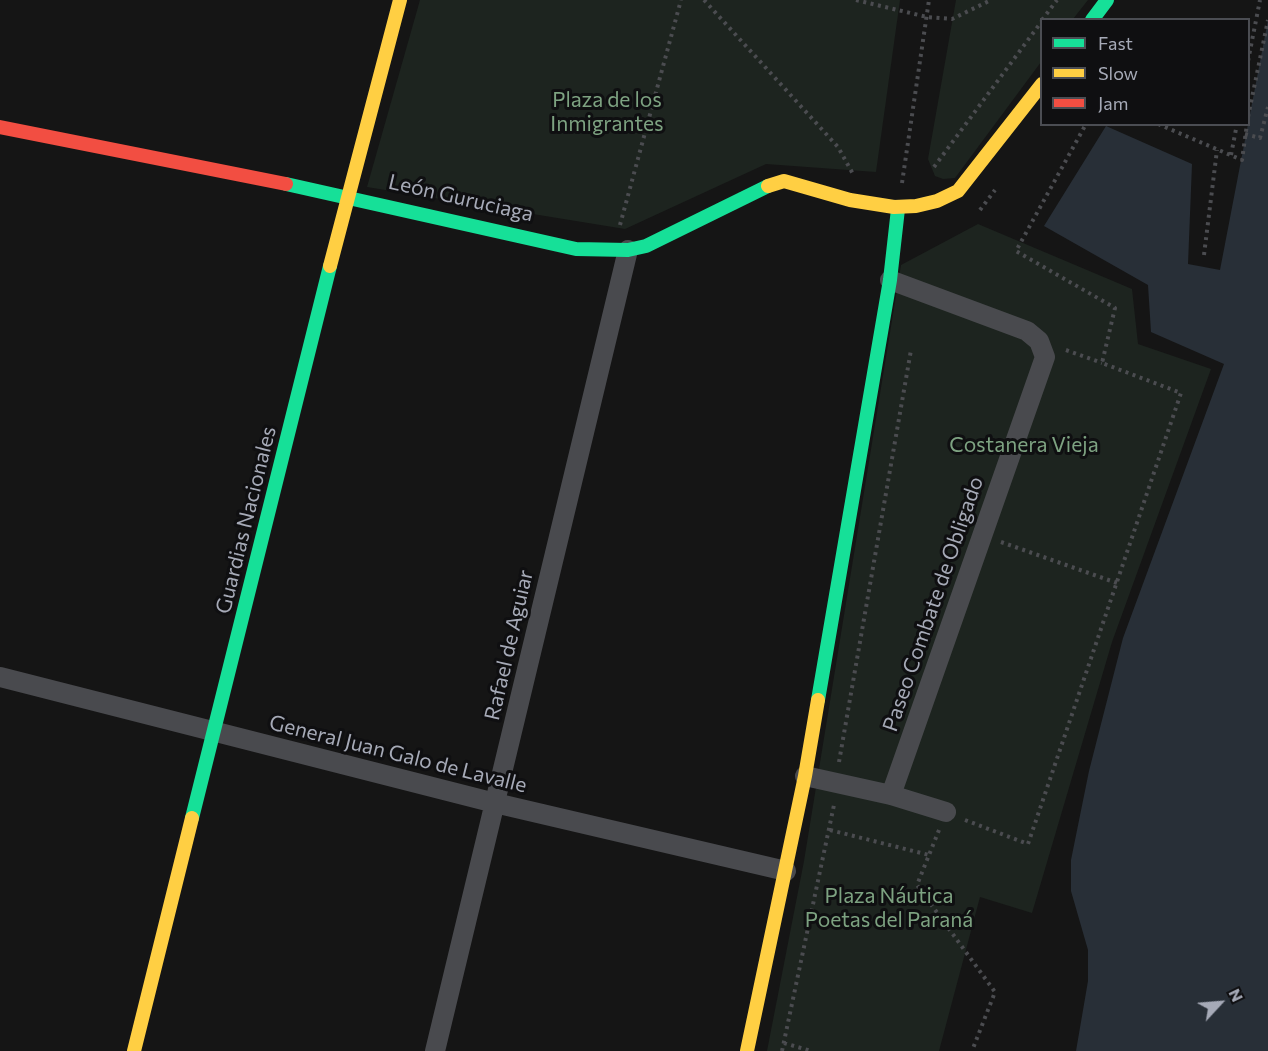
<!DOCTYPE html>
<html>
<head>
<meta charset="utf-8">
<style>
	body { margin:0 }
	#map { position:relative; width:1268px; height:1051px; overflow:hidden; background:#151515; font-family:Commissioner,sans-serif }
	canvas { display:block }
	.legend { position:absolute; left:1040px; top:18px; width:210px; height:108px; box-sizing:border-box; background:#0f0f11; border:2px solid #4b4d53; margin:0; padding:8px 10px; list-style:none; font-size:18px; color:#a6aab7 }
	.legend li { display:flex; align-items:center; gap:12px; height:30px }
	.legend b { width:30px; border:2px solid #4b4d53 }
	.north { position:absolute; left:1190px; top:973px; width:60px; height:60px; -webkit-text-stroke:4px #0f0f11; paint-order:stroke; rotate:64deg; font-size:16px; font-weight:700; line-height:24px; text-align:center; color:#a6aab7 }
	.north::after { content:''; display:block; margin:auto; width:21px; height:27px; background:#a6aab7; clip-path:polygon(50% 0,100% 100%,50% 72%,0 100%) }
</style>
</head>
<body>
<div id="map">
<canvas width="1268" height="1051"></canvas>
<ul class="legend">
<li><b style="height:8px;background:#16e098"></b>Fast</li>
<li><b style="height:8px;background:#ffcf43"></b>Slow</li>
<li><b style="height:8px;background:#f24e42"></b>Jam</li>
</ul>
<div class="north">N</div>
</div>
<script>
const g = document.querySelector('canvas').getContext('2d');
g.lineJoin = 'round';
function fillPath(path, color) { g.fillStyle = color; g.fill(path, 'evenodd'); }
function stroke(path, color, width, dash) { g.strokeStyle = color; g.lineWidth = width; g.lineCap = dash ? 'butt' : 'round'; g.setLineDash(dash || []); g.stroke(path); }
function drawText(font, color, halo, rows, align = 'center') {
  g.font = font + ' Commissioner,sans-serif'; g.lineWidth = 6; g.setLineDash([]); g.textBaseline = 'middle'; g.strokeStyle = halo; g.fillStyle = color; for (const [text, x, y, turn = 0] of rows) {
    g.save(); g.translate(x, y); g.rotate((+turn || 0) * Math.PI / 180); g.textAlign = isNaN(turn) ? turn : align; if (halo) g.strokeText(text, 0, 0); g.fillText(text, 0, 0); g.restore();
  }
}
fillPath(new Path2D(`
	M420,0H900L876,172L766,164L625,229L367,187Z
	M956,0H1088L1073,19L1042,20L1041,62L955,178L943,179L935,176L928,159Z
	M978,224L1132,289L1138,344L1211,369L1112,642L1032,913L980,897L939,1051H767L804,861L901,265Z`), '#1d241f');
fillPath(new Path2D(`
	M1268,20V1051H1076L1088,981V950L1071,891V860L1089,771L1123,638L1224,364L1151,332L1148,285L1044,226L1106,126L1192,164L1188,264L1220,270Z`), '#282f37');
stroke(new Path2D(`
	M704,0L838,147L853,174
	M856,0L927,17L952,19L991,0
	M1042,20L1057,0
	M1248,61L1260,0
	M1248,117L1268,20
	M1158,124L1242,160L1247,124
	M1245,134L1260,138L1268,107
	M1231,155L1237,124
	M934,167L1042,21
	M902,183L929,0
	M980,210L995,190
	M620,225L681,0
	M1204,255L1217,150
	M1066,350L1102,363
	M1001,542L1117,583
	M839,762L911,350
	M965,820L1028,844L1181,393L1102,363L1115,308L1016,251L1086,124
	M830,830L929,855
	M939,830L917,885L995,992L972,1051
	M784,1043L811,1051
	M782,1051L834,805`), '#4b4c50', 4, [3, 4.5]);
stroke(new Path2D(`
	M890,280L1027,331L1039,341L1045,357L891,795
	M0,677L495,803L786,871
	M805,776L891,795L946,812
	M435,1051L628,250`), '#494a4e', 20);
stroke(new Path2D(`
	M1092,20L1107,0
	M286,184L576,249L628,250L646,246L768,186
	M818,700L890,280L898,209
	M192,818L330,266`), '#16e098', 14);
stroke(new Path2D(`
	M768,186L784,181L850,200L894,207L916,206L937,201L958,191L1042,84
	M330,266L400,0
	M134,1051L192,818
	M747,1051L805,776L818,700`), '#ffcf43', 14);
stroke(new Path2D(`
	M0,127L286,184`), '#f24e42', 14);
drawText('21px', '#7da281', '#0f0f11', [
	["Plaza de los",607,100],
	["Inmigrantes",607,124],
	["Costanera Vieja",1024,445],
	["Plaza Náutica",889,896],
	["Poetas del Paraná",889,920]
]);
drawText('21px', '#a6aab7', '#0f0f11', [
	["León Guruciaga",461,198,13],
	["Guardias Nacionales",246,520,-76],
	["Paseo Combate de Obligado",933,604,-71],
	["Rafael de Aguiar",509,645,-77],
	["General Juan Galo de Lavalle",398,754,14]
]);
</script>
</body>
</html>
